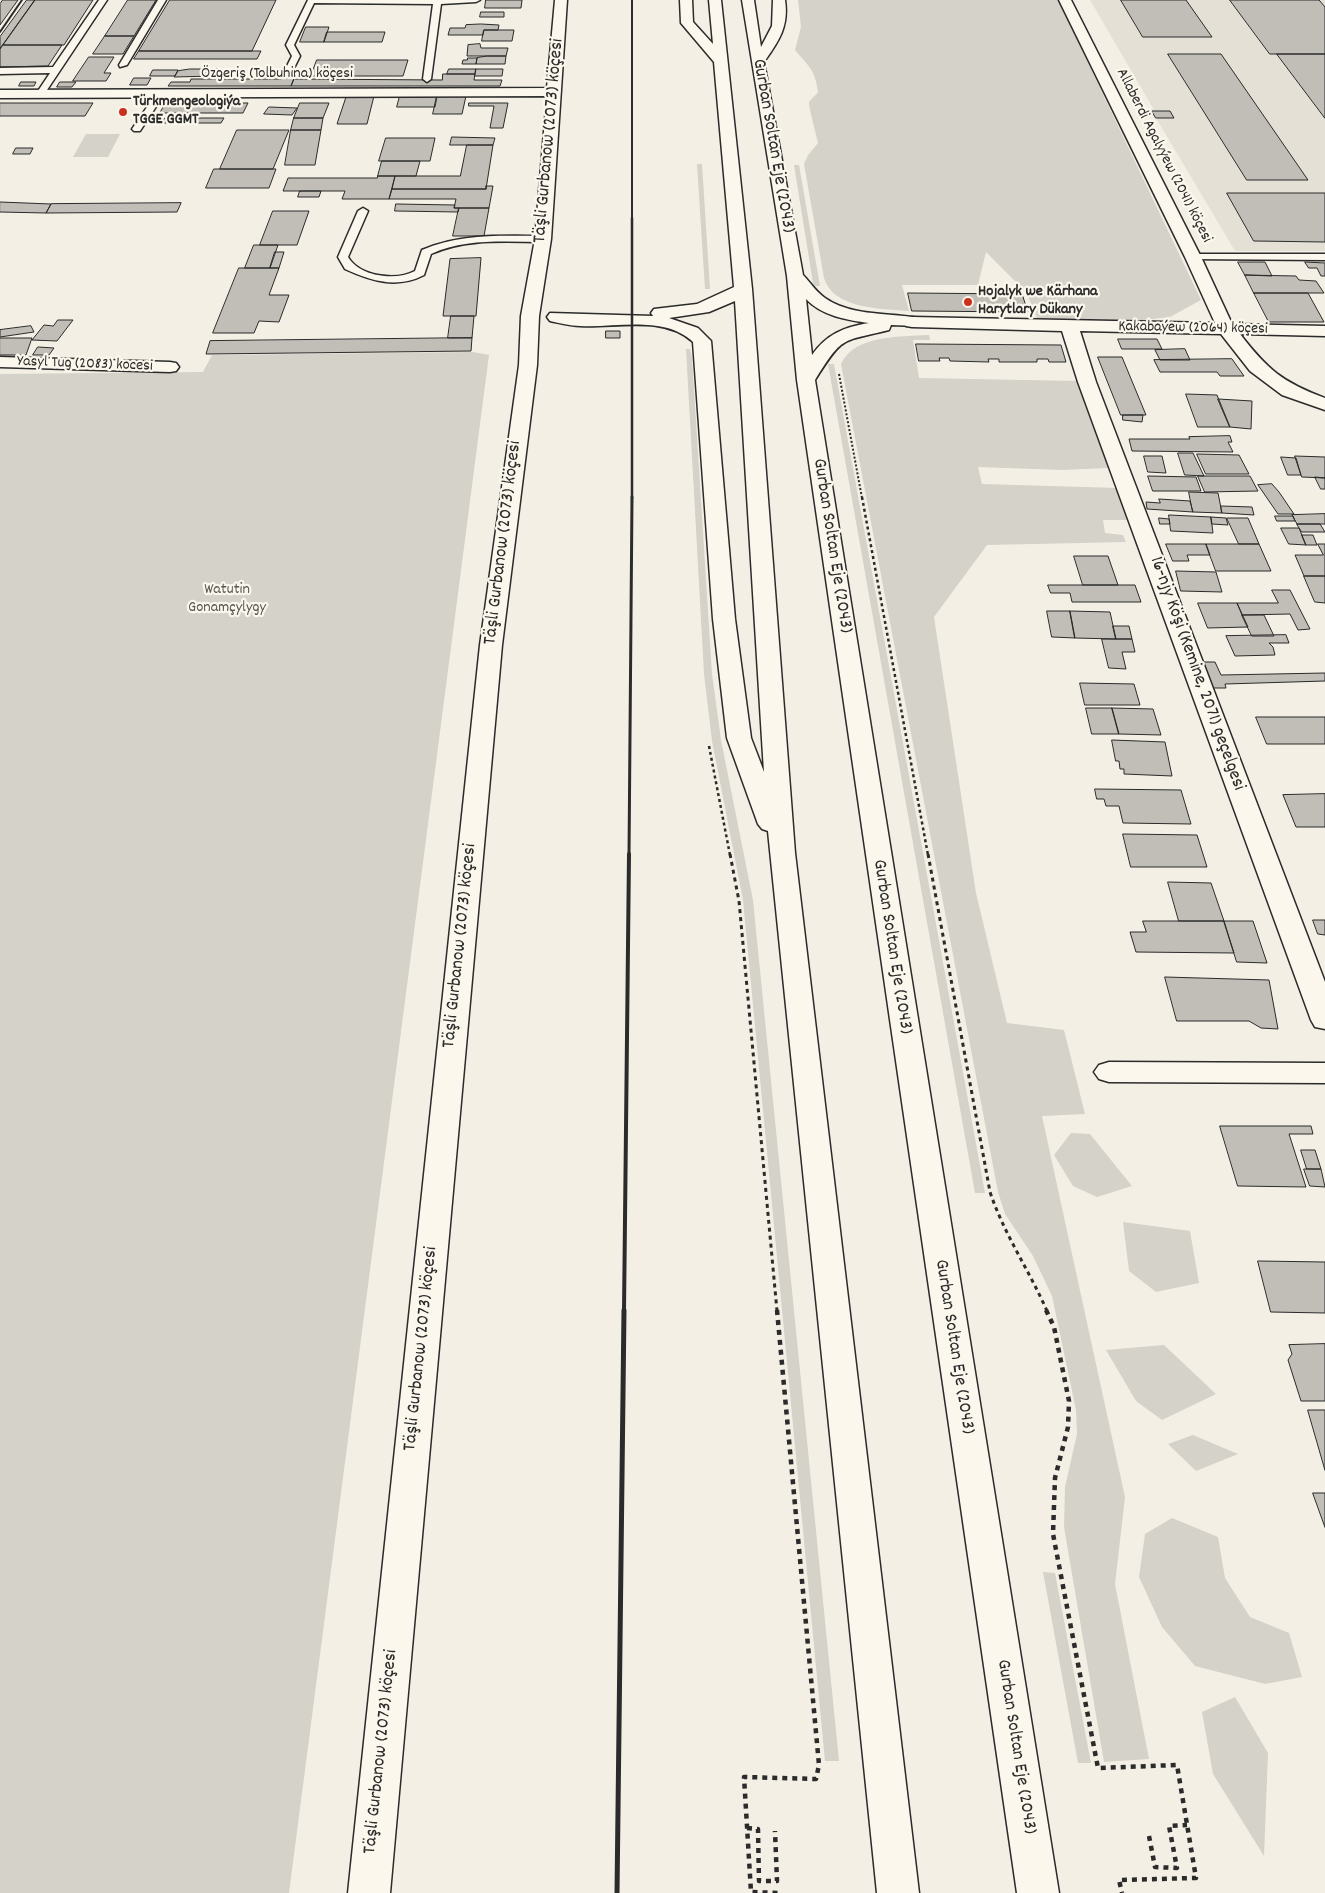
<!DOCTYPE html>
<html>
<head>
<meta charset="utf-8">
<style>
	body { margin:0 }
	canvas { display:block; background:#f3efe4 }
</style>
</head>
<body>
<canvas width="1325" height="1893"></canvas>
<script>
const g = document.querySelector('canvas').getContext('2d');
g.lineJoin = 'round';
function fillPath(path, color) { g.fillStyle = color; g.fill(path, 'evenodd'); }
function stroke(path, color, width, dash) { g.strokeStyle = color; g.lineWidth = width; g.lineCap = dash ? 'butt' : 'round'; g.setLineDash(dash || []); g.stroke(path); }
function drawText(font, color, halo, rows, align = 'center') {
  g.font = font + ' Dekko,sans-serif'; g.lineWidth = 4.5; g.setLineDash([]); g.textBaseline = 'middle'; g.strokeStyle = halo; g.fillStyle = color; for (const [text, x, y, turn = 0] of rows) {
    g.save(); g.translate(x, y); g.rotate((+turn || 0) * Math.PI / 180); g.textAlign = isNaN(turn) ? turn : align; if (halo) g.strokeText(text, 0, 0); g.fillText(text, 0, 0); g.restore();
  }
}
fillPath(new Path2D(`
	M1090,0H1325V251H1235L1156,118L1152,111L1153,108Z`), '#e4e0d6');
fillPath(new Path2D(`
	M798,0H1058L1201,300L1170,317L1125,322L1038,320L1026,292L986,252L978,285H902L909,311C882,309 833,309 824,278L804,164L808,155L818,143C817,137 808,105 809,102C811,99 816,95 818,92C815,69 809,67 795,50L801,27Z
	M86,134H120L108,157H73Z
	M697,164H702L710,289H705Z
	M794,165H799L820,286H815L813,283Z
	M929,335L930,340H913L919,378L1078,381L1109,468L1062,470L978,467L982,484L1118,488L1127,520H1103L1105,533L1123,535L1126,542L987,545L934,617L976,893L1007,1023L1064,1030L1085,1114L1042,1116L1125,1497L1115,1584L1149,1759L1104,1762L1064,1527L1065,1487L1077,1434L1076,1410L1052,1296L1033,1256L1005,1214L998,1192L841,364C855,334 901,337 929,335Z
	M686,349H690L692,358L712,674L721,740L753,900L839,1761H825L743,900L712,741L704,674Z
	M473,352L489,355L289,1893H0V374L203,372L212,355Z
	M828,364H834L985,1193H975Z
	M1071,1133L1090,1134L1132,1186L1097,1197L1073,1186L1054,1155Z
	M1123,1222L1190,1231L1199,1283L1156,1292L1129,1271Z
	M1164,1345L1216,1394L1162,1420L1136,1401L1106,1350Z
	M1193,1435L1238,1454L1196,1471L1168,1444Z
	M1172,1518L1218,1537L1225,1578L1250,1617L1289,1633L1302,1677L1265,1684L1195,1666L1162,1627L1139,1577L1145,1534Z
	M1043,1572L1055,1573L1091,1763H1078Z
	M1235,1697L1268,1753L1264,1856L1213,1774L1202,1712Z`), '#d5d2c9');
const building = new Path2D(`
	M3,0H18L0,25V4Z
	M27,0H35L0,49V37Z
	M35,0H93L64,45H3Z
	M128,0H156L134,36H105Z
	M170,0H276L252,51H139Z
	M486,0H522L521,8H485Z
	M1121,0H1186L1212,37H1143Z
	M1230,0H1319L1325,7V54H1270Z
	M481,12H504V17H480Z
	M481,24L499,25L498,30H484L483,35H448L450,28H465L466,25Z
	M306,27H329L324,42H300Z
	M484,30H514L512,41H482Z
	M327,32H385L382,42H324Z
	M105,36H134L123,54H93Z
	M480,44L481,48H508L506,56H467L468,45Z
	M3,45H62L48,66L0,67V49Z
	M139,51H261L257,59H134Z
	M1168,54H1221L1308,180H1247Z
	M1277,54H1325V118Z
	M487,56H506L505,64H476L477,58Z
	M89,57H114L104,73H111L106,81H73Z
	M468,58H477L476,64H462L463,60H467Z
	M317,60H408L403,76H311Z
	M190,69H218L214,76L174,77L178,71Z
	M449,69H476L475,74H447Z
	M476,69H503L502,76H475Z
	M153,70H178L175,76H150Z
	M283,73H296L291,86H168L171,82H190L191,79H281Z
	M443,74H475L474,80H502L500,86H291L294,79L442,80Z
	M134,78H151L147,85H130Z
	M21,82H36L34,86H19Z
	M60,82H76L72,87H57Z
	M374,96L367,124H337L346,97Z
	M400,96H437L435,107H397Z
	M437,96H466L462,114H433Z
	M0,103H93L85,116H0Z
	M166,103H248L243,113H160Z
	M300,103H329L323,118H294Z
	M469,103H508L503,128H490L494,106H469Z
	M269,107L297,108L292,115L264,114Z
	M1152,111H1170L1174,118H1156Z
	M165,118H224L221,123H162Z
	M294,118H323L321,130H291Z
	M237,130H289L273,169H220Z
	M291,130H321L315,165H285Z
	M452,137L495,138L493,145H450Z
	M386,138H435L430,161H379Z
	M467,145H493L486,189H392L395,176H460Z
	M16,148H33L30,154H13Z
	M382,161H420L416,176H378Z
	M214,169H276L269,188H206Z
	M378,176H395L389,199H342L345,191H283L288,178H377Z
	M486,186H493L489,208H454L456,199H389L392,189H486Z
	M300,191H321L319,197H298Z
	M1227,193H1325V242L1254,241Z
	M0,202L51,204L46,213L0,212Z
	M181,203L177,212L46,213L51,204Z
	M396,204L455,205L454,208H459L458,212L395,211Z
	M459,208H489L484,236H453Z
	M273,211H309L297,245H260Z
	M254,245H278L270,268H245Z
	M275,252H284L279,268H270Z
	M481,258L476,316H443L450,259Z
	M1238,262H1265L1272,276L1245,275Z
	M1305,262L1325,263V276H1321L1317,268H1309Z
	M239,268H279L269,295H289L279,322L259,321L254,333H213Z
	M1245,275L1296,276L1299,280L1316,281L1324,293H1254Z
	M908,293L1022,294L1028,312L912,311Z
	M1254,293H1308L1324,322H1269Z
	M451,316H474L472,338H448Z
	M58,320H73L57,341L32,340L44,325L53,326Z
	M31,326L34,332L0,337V330Z
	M606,331H620V338H606Z
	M0,338H32L26,355H0Z
	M472,338L471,351L206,354L210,341Z
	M1118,339H1157L1162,349H1122Z
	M916,344L1061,345L1066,362H1049L1048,359H1037V362H999V359H988L989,362L950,361L949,358H939L940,361H919Z
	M38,347L54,348L49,355H33Z
	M1185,349L1190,360H1160L1155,350Z
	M1098,357H1122L1146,415H1121Z
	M1232,359L1244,376H1220L1217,372H1160L1154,360Z
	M1186,394L1217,395L1230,427H1198Z
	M1218,399L1252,401L1251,429L1230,427Z
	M1123,415H1143L1142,422L1123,420Z
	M1230,436L1232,442H1228L1233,452L1132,451L1129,439H1190L1189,437Z
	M1178,453H1193L1204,476L1185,475Z
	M1197,454L1239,455L1249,474H1206Z
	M1144,456H1162L1166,473L1148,472Z
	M1295,456L1325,457V478L1302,477Z
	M1281,457L1296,458L1301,475H1288Z
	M1148,476L1196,477L1201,491H1153Z
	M1198,476H1250L1258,491L1205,492Z
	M1315,477L1325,478V489H1321Z
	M1272,484L1279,492L1294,514H1278L1258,485Z
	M1189,492L1218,493L1222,513L1193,512Z
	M1159,499L1190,501L1193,512L1147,509L1146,502L1160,503Z
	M1221,506L1252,507L1254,515L1222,513Z
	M1325,514V524H1297L1292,515Z
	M1169,515L1211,517L1213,533L1171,531Z
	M1275,516H1293L1295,521H1277Z
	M1211,517L1226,518L1228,525L1212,524Z
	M1159,518L1169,519L1170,524H1160Z
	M1227,518H1248L1259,544H1239Z
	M1297,524H1320L1325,532H1302Z
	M1281,528H1299L1306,545L1289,544Z
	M1302,535H1313L1317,545H1306Z
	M1166,544H1206L1210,555H1187L1189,561H1173Z
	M1206,544H1259L1271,571H1216Z
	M1318,544H1325V576H1304L1295,555H1323Z
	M1074,556H1108L1118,585H1083Z
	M1176,571L1216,572L1222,592L1181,591Z
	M1304,576H1325V603L1315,602Z
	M1048,585H1135L1141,602H1072L1070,593H1051Z
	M1272,590H1290L1310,629L1298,630L1290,614L1242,615L1237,603H1278Z
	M1198,603H1237L1248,627L1208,628Z
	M1047,611H1070L1075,638L1052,637Z
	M1070,611L1110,612L1116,639L1075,638Z
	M1242,615H1264L1274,636H1252Z
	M1113,626H1129L1132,639H1116Z
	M1286,635L1289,643H1269L1273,647L1275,655L1235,656L1226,636Z
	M1102,639H1132L1135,652H1122L1126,669L1109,668Z
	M1202,662H1215L1221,675L1325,673V681L1225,684L1226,688H1214Z
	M1080,683L1134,684L1140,705H1085Z
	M1086,708H1112L1119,734H1092Z
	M1112,708L1153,709L1161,735L1119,734Z
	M1256,717H1325V744H1267Z
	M1112,740L1165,742L1172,776L1124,774V769H1120L1119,761H1116Z
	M1095,789L1181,790L1191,824L1123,823L1119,806H1106L1104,799H1097Z
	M1325,794V827H1296L1283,795Z
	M1123,834L1197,835L1207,867H1131Z
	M1168,882L1211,883L1224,921H1179Z
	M1313,920H1325V935L1318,934Z
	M1143,921H1224L1234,953L1136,952L1130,932H1146Z
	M1224,921H1253L1267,963L1237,962Z
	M1165,977L1269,980L1278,1029L1261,1028L1249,1021H1177Z
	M1220,1126H1311L1313,1134H1289L1306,1187L1238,1186Z
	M1301,1150H1315L1321,1169H1307Z
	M1304,1169H1321L1325,1187L1310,1186Z
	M1258,1261L1325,1262V1313L1271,1312Z
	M1325,1344V1401H1301L1288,1360L1292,1354L1289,1345Z
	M1308,1410H1325V1470Z
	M1313,1493H1325V1527Z`);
fillPath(building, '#c0beb6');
stroke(building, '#2b2b2b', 1);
const service = new Path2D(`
	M99,0H107L43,96L36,94L50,73L0,74V68L53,67Z
	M158,0H166L127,65L120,67L119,65Z
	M308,0H480L476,2L441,4L431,79L427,82L423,79L433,4L314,3L294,45L300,56L292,72H286L285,70L292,56L286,45Z
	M158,91L165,93L140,131H134L132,129Z
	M363,208L368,211L348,257C360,277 396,281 415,271L422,250C461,233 502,236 543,236L548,239L543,242C505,242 466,238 431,254L424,275C397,289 371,281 345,269L338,257L358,211Z
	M1193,254H1325V260L1189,259L1188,257Z`);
const minor = new Path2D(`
	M555,0H567L551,239L539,316L537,365L502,645L390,1893H348L480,645L519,365L521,316L535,239L547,96L0,98V90L547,88Z
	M1059,0H1071L1201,257L1232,324L1325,326V336L1240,334C1268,370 1282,382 1325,398V410L1282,395L1250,371L1221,334L1080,331L1096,382L1325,982V1029L1315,1027L1311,1020L1078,382L1062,331L912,327L906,326L903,322L906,318L912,317L1215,323L1185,257Z
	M0,357L170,362L176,363L179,367L176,371L170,372L0,367Z
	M1109,1062L1325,1063V1083L1109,1082L1099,1079L1094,1072L1099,1065Z`);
const trunk = new Path2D(`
	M680,0H692L693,22L713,44L709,0H721L752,289L795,853L919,1893H877L768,831L762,829L758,824L727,738L713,619L693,342C664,315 617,328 580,326C570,326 560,323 550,321L547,317L550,313L653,316L651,313L654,309L697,304L734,287L714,62L681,23ZM735,301L764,772L751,738L735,619L711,341L698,328L669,318L709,312Z
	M742,0H754L761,47L772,26L773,0H785C789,26 779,41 764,62L803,275C810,282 816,292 825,298C849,315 884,313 912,317L918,318L921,322L918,326L891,325L889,330C841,342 843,335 815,380L1059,1893H1017L797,380L787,276ZM806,299C822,316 847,320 869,323C844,327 827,334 812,355Z`);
stroke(service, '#2b2b2b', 3);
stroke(minor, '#2b2b2b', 3);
stroke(trunk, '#2b2b2b', 3);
stroke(new Path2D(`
	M839,374L862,498`), '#2b2b2b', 2, [2, 2]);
stroke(new Path2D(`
	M862,497L928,855
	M709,746L730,855`), '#2b2b2b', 2.5, [3, 3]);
stroke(new Path2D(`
	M730,854L739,901L777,1311
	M928,854L990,1192C1004,1234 1029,1270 1047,1311`), '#2b2b2b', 3, [4, 4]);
stroke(new Path2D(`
	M777,1310L819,1765L816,1779L744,1777L751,1892L778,1893
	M1046,1310L1054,1327L1069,1401L1068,1427L1055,1478L1053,1534L1098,1768L1177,1765L1196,1878L1119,1880L1122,1893
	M747,1828L758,1829L759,1881H777L775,1831
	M1149,1836L1155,1867L1177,1868L1169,1826L1187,1825`), '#2b2b2b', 4.5, [5, 5]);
fillPath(service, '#fbf7ec');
fillPath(minor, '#fbf7ec');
fillPath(trunk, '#fbf7ec');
stroke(new Path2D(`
	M632,0V219
	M0,32L22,0`), '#2b2b2b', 2);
stroke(new Path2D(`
	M632,218V498`), '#2b2b2b', 2.5);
stroke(new Path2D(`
	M629,855L632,497`), '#2b2b2b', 3);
stroke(new Path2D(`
	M624,1311L629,854`), '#2b2b2b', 4);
stroke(new Path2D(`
	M617,1893L624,1310`), '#2b2b2b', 5);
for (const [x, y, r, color] of [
	[123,112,5,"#c8321e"],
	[968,302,5,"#c8321e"]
]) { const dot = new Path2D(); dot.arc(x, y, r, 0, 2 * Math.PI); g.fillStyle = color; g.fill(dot); stroke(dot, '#fbf7ec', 2); }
drawText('16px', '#2b2b2b', '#fbf7ec', [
	["Özgeriş (Tolbuhina) köçesi",277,75],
	["Allaberdi Agalyýew (2041) köçesi",1163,156,63],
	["Kakabaýew (2064) köçesi",1193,329,1],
	["Yasyl Tug (2083) kocesi",85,365,2]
]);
drawText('bold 16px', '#2b2b2b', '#fbf7ec', [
	["Türkmengeologiýa",133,103],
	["TGGE GGMT",133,121],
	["Hojalyk we Kärhana",978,293],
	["Harytlary Dükany",978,311]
], 'left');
drawText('16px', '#565552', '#fbf7ec', [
	["Watutin",227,591],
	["Gonamçylygy",227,609]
]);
drawText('19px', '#2b2b2b', '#fbf7ec', [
	["Täşli Gurbanow (2073) köçesi",550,141,-85],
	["Gurban Soltan Eje (2043)",772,146,80],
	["Täşli Gurbanow (2073) köçesi",504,543,-83],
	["Gurban Soltan Eje (2043)",831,546,81],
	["16-njy Köşi (Kemine, 2071) geçelgesi",1196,674,70],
	["Täşli Gurbanow (2073) köçesi",461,946,-84],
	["Gurban Soltan Eje (2043)",891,947,81],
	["Gurban Soltan Eje (2043)",953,1347,81],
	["Täşli Gurbanow (2073) köçesi",422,1349,-84],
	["Gurban Soltan Eje (2043)",1015,1747,81],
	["Täşli Gurbanow (2073) köçesi",382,1752,-84]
]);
</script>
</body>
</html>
